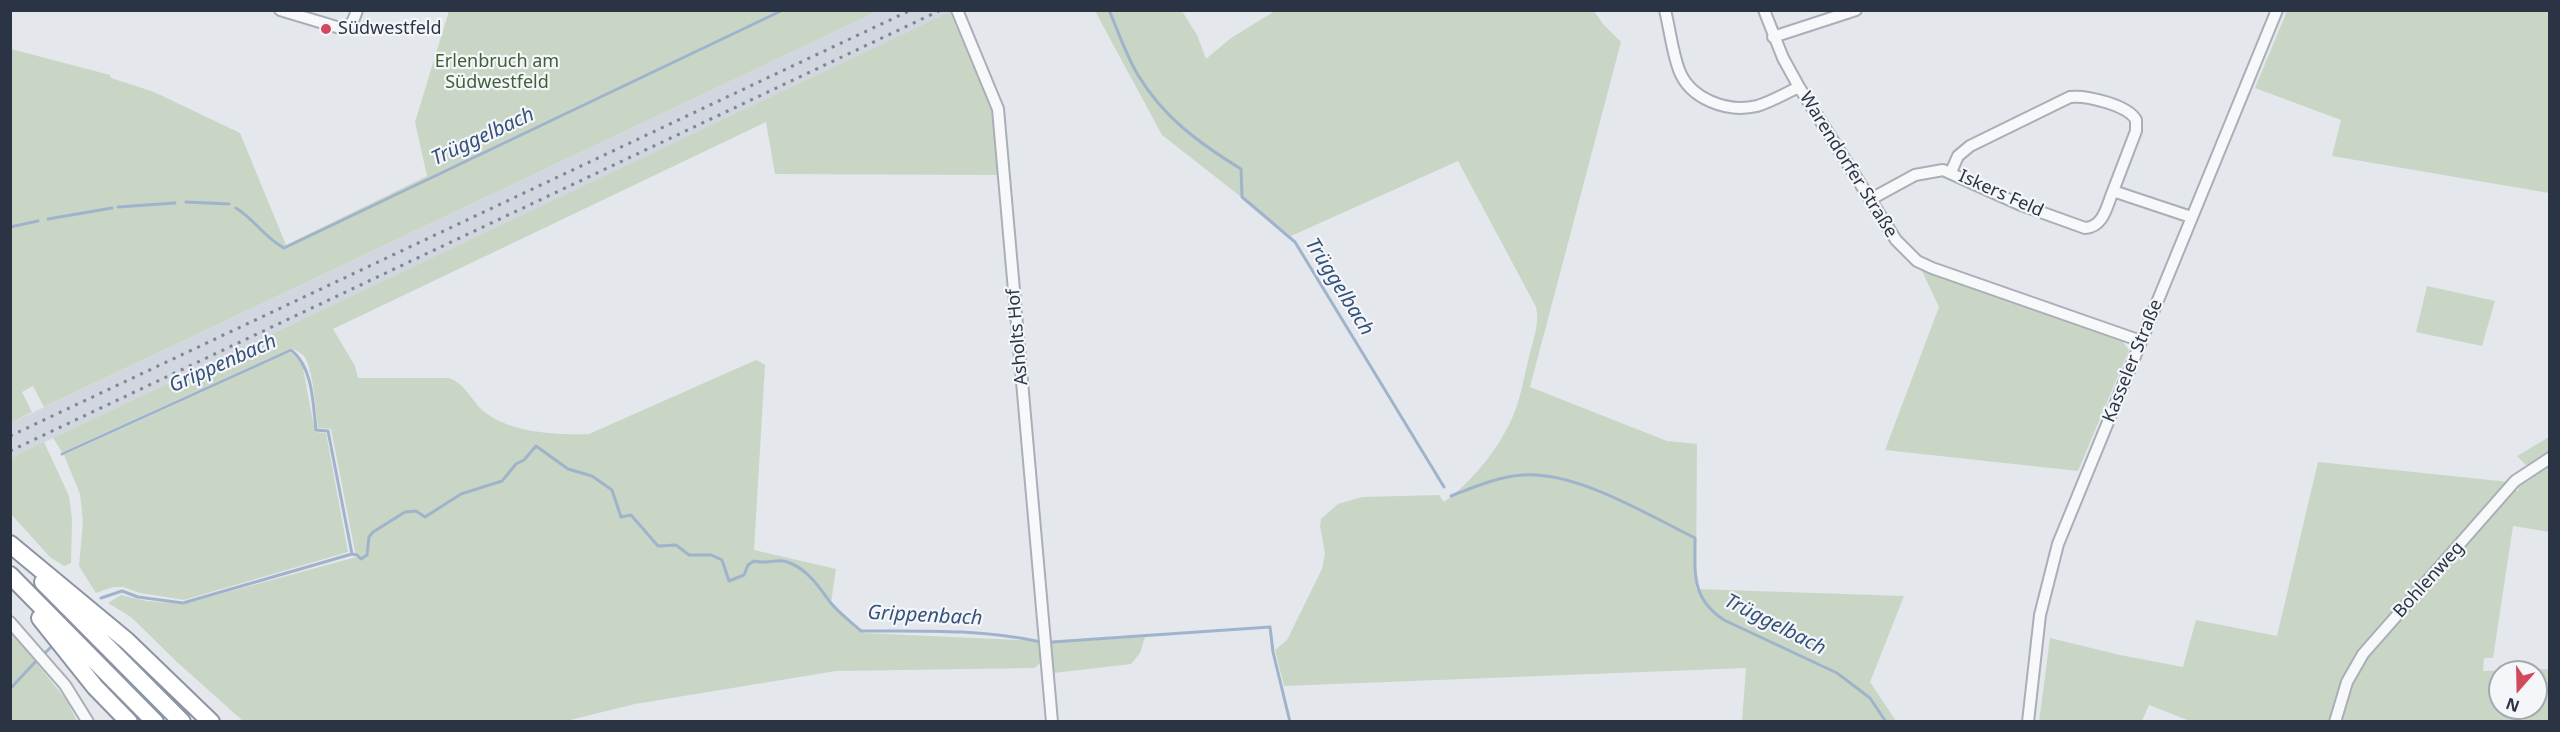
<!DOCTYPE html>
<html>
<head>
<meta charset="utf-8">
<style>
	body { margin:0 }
	#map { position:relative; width:2560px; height:732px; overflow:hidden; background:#e4e7ec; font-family:"Noto Sans",sans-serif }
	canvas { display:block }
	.frame { position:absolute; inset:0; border:12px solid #2b3445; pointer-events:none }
	.north { position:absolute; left:2488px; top:660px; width:60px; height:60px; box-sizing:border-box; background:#f4f6f9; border:2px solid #a4a8b1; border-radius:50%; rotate:200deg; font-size:16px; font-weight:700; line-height:24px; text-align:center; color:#2b3445 }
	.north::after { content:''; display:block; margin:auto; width:21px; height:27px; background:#d1495b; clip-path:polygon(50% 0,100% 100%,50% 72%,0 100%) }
</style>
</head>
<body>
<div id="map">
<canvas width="2560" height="732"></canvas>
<div class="frame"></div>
<div class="north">N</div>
</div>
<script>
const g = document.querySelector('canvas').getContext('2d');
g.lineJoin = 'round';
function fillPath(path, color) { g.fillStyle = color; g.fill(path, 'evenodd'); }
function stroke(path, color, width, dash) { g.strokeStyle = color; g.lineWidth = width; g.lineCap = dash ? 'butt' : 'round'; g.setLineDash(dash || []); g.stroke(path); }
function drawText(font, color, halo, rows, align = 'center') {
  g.font = font + ' "Noto Sans",sans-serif'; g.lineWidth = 4.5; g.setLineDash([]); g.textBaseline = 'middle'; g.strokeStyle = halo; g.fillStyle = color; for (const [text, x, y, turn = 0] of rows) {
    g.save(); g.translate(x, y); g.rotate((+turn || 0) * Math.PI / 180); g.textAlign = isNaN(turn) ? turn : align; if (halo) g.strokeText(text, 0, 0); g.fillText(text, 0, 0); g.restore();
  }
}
fillPath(new Path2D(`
	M878,11H954L11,458V423Z`), '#d2d6de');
fillPath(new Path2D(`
	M449,11H878L44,407L33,386L22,392L32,412L11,423V49L110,75L111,78L154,92L240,133L286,245L427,176L415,122Z
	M1095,11H1182L1197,35L1206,59L1231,38L1275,11H1594L1603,24L1621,42L1530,387L1667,441L1697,444L1696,589L1904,596L1870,682L1896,721H1742L1746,668L1284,686L1275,650L1287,640L1322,569L1325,553L1320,526L1321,519L1338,504L1362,497L1439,495L1444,502C1472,482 1500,447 1513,416C1521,398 1524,376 1529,357C1533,341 1540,323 1536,307L1458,161L1291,236L1162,135Z
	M2287,11H2549V193L2332,156L2341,120L2255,88Z
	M950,12L992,111L1000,175L775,174L766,122L333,329L355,366L358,378H449C465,384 470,398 482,410C508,433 556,435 589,434L756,360L765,365L754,550L836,569L831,603L855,628L864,633L1041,641C1041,651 1045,663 1034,668L836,671L635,704L566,721H243L177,662L131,617L108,603L121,595L146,601L184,604L356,557L331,429L318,428C316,411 313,368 304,356C301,353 295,350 292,348L62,452L53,438Z
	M1922,271L2122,341L2129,350L2078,471L1885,450L1939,307Z
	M2427,286L2495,301L2482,346L2416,332Z
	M290,352L299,360L303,368L315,432L326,433L348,552L184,600L140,593L123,587H113L96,593L79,566L83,522L80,494L64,455Z
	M2549,437V453L2527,466L2517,456Z
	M44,442L69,496L72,519L71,563L64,566L50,557L11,514V458Z
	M2318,462L2509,482L2359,650L2347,671L2331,721H2190L2149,705L2142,721L2039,722L2050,638L2120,655L2183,667L2196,620L2277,636Z
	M2549,464V532L2513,526L2493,658H2484L2483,671L2549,669V721L2340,722L2351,683L2367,656L2512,490L2518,491L2519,484ZM2500,672H2536V708H2500Z
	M11,631L67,701L77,721H11Z
	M1145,637L1140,653L1131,664L1054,673L1050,643Z`), '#c9d6c5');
stroke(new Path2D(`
	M1109,10C1118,31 1126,55 1138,75C1163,117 1199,143 1241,169L1242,197L1295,242L1444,487
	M186,202L229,204
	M118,207L175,203
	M236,208C254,219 265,238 284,248L783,10
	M48,219L112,208
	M10,227L38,221
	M62,454L291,350C313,367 313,403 316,430L328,431L352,554
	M1451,496C1474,487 1497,477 1522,475C1577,471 1646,514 1695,538C1695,574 1691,598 1724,620L1837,673L1870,698L1886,722
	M101,598L122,591L138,597L183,603L352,554L357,555L361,559L367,555L369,537L373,532L405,512L416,511L425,517L461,494L502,481L516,464L524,460L536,446L568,469L592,476L612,490L621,517L631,515L658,546L676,545L689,555H711L722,560L729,581L744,575L748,565L754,561C767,565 778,557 790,563C808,570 820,588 830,602C839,613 851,622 861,631C922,631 981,629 1041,642
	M1052,642L1270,627L1273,652L1290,722
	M45,653L51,647
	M10,689L36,661
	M716,722H727`), '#9fb4cc', 3);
const minor = new Path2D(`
	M280,10L340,28C351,28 354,20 357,10
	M957,10L998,109L1052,722
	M1665,10C1670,30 1672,51 1679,70C1690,99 1727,113 1757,106C1771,102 1786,93 1799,87
	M1764,10L1783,58L1799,87L1896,240L1917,261L1932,268L2141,341
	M1773,37L1856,10
	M1951,172L1958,156L1970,146L2070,97C2086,95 2128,105 2136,120V131L2113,191L2191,217
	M1871,199L1915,175L1943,170L2021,205L2085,228C2104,227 2107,205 2113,191
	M10,622L65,685L88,722
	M2028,722L2040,615L2058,544L2277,10
	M2335,722L2347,682L2363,654L2515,481L2550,458`);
const highway = new Path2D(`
	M10,544L127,641L211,722
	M10,575L155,722
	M43,582L182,722
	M40,618L95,687L129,722`);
stroke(minor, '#a9aeb7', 14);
stroke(highway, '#8b94a3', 20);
stroke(minor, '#f7f8fa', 10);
stroke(highway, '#fff', 16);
stroke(new Path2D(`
	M10,436L911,10
	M10,451L941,10`), '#7d8696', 3, [3, 6]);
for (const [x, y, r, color] of [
	[326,29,6,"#d1495b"]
]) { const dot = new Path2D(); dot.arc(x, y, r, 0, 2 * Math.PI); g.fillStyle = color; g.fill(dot); stroke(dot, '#f4f6f9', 2); }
drawText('18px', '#2b3445', '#f4f6f9', [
	["Südwestfeld",338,29]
], 'left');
drawText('18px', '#3f6138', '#f4f6f9', [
	["Erlenbruch am",497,62],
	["Südwestfeld",497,83]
]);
drawText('18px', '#2b3445', '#f4f6f9', [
	["Warendorfer Straße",1848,165,58],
	["Iskers Feld",2001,194,24],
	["Asholts Hof",1018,337,-95],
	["Kasseler Straße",2133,361,-68],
	["Bohlenweg",2429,580,-48]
]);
drawText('italic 20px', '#34527a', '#f4f6f9', [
	["Trüggelbach",483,137,-25],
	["Trüggelbach",1339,287,58],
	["Grippenbach",223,364,-24],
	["Grippenbach",925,616,3],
	["Trüggelbach",1775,625,27]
]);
</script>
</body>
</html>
